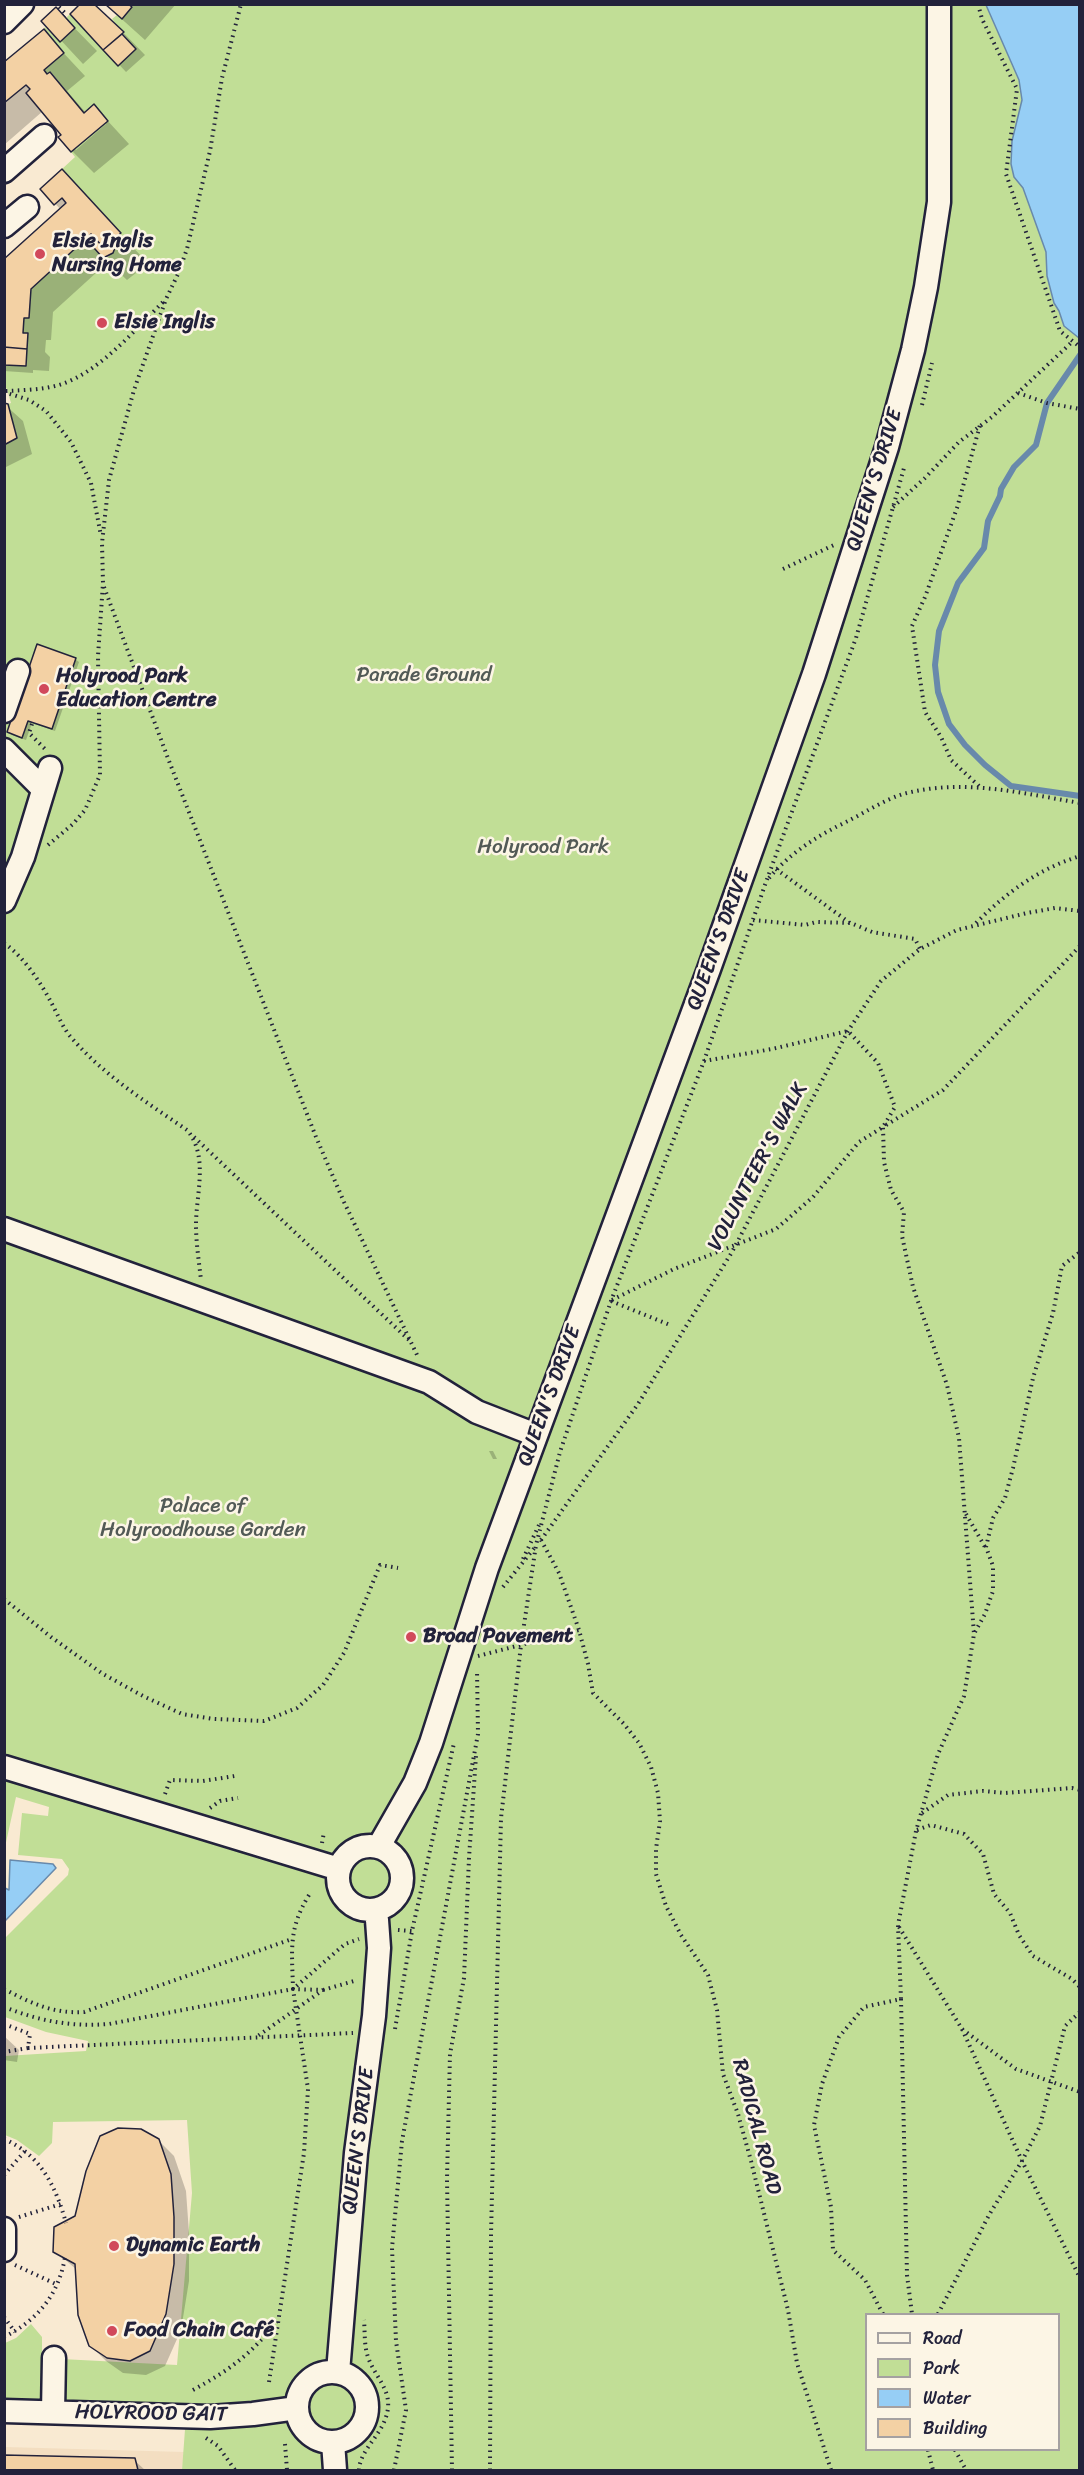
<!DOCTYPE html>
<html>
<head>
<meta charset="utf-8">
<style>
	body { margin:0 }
	#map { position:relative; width:1084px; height:2475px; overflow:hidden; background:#f9ead2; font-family:Sriracha,sans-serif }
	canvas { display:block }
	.frame { position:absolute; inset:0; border:6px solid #22223b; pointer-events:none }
	.legend { position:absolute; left:865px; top:2313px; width:195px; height:138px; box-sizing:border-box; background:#fcf5e5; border:2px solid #a5a1a1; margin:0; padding:8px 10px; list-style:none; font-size:18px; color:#22223b }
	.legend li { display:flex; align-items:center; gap:12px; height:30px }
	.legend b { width:30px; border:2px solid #a5a1a1 }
</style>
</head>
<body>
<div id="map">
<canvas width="1084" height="2475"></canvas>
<div class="frame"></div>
<ul class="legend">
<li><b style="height:8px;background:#fcf5e5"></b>Road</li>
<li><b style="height:16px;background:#c1de96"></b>Park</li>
<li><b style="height:16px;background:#96cef5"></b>Water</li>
<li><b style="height:16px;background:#f3d1a4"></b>Building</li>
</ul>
</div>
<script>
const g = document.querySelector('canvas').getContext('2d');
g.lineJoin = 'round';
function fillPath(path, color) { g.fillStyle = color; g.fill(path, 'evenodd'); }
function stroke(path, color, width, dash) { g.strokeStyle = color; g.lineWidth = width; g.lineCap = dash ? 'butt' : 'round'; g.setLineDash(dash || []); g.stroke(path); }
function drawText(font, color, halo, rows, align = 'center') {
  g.font = font + ' Sriracha,sans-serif'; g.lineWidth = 5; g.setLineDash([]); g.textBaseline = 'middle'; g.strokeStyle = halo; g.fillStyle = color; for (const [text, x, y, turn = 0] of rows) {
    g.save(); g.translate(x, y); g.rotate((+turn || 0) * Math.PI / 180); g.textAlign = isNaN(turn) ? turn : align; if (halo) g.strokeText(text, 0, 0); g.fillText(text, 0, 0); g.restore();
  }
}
fillPath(new Path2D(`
	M5,2447L184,2452L182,2470H5Z`), '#f3dec1');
fillPath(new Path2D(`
	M134,5H1079V2470H182L186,2416L184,2405L5,2399V2343L16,2338L31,2324L42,2337V2358L177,2365L192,2193L187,2120L53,2122L52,2143L39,2156L17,2140L5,2135V2056L86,2051L88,2041L46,2032L5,2017V1938L68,1875L69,1869L62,1859L18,1855L22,1813L48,1816L49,1807L16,1797L5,1847L4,445L17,438L8,404L11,403L7,389L5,387V365L26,366L28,334L23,333L24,318H29L31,289L86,239L103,258L108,257L115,248L112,241L121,233L62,169L75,157L71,152L108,120L94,105L84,113L51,72L47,74L44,70L64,53L44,29L45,27L60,42L75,28L66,18L70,14L118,66L135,49L112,19L117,15L122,19ZM866,2314H1058V2450H866Z`), '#c1de96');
const water = new Path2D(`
	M986,5H1079V338L1064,326L1059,311L1054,303L1047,276L1046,252L1023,188L1014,177L1011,164L1012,141L1022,100L1019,80Z
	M10,1860L53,1864L56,1868L5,1921V1888L9,1890Z`);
fillPath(water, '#96cef5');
stroke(water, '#6889ab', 1.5);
fillPath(new Path2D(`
	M105,4H176L145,40Z
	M56,9L97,51L83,64L43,21Z
	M72,14L112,21L145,55L126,72Z
	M43,31L85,76L67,91L86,113L94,106L129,144L94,173L72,151L63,135L43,111L4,145V64ZM104,122L106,124L76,150L74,148Z
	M62,171L142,257L133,264L138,269L136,273L127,280L108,262L53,312L51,340H46L45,352L50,357L49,371L33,370V373L4,371V261L61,210L42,189Z
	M4,404L23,421L32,454L4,468Z
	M75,659L79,662L55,731L32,723L26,740L12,735L9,732Z
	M489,1451H493L497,1459H493Z
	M4,2036L19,2050L17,2062L4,2060Z
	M158,2140L174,2156L186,2191L189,2233V2281L181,2330L165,2366L146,2375L123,2373L106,2361L90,2345L77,2270L55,2251L77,2217Z
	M4,2456L134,2460L145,2470H4Z`), '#0003');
stroke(new Path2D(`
	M1080,355L1047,403L1036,445L1014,467L1001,489L1000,496L988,521L984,548L958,583L939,631L935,665L938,692L949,724L965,745L985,765L1011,786L1080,796`), '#6889ab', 6);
const building = new Path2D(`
	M80,4H94L124,32L103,50L70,14Z
	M105,4H128L132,7L122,19Z
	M56,7L75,28L60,42L41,21Z
	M44,29L64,53L44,70L47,74L50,72L84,113L94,104L108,121L71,152L58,137L61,135L26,93L30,89L26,85L4,103V62Z
	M122,34L136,49L118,66L103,50Z
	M62,169L121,233L104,248L91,234L31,289L29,318H24L23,333H28L27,349L4,347V259L66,203L62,198L54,205L40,189Z
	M91,234L104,248L112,241L116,245L113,253L103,258L86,239Z
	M4,347L27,349L26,366L4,365Z
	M4,403L8,404L17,438L4,445Z
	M37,644L76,658L52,729L28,721L22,738L7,732Z
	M118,2128L141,2129L159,2139L171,2174L174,2217V2264L166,2314L150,2351L130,2361L107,2358L89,2346L78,2315L75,2264L53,2252L54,2227L75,2216L86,2171L100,2136Z
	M4,2455L135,2458L138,2470H4Z`);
fillPath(building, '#f3d1a4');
stroke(building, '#22223b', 1.5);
const minor = new Path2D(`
	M4,22L22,4
	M4,171L44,136
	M4,226L27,207
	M4,711L18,671
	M4,750L43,789
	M4,901L23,857L50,768
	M4,1229L429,1382L477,1412L536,1435
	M4,1767L339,1869
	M338 1878a32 32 0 1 1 64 0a32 32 0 1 1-64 0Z
	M379,1846L415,1783L431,1743L487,1568L709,969L814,674L887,447L913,350L926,287L939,202V4
	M4,2229V2250
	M297 2407a35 35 0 1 1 70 0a35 35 0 1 1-70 0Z
	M338,2372L356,2153L374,2016L379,1948L377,1920L374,1910
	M4,2411L210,2417L253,2414L297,2408
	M53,2412L54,2358
	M333,2442L335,2470`);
stroke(minor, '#22223b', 27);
stroke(new Path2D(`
	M978,4L982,19L1017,89L1006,174L1060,331L1080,347
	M59,7L66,14L64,16
	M6,391C24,390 44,390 62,384C100,371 135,330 163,302
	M4,392L29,400L46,411L71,442L91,483L101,536
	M1018,393L1047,403L1080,409
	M922,405L932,363
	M893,507L925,478L959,442L992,417L1072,342
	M783,569L834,545
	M104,587L169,761L316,1137L344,1202L418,1357
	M32,724L29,733L45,749
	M979,786L951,760L941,737L925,712L912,626L925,597L957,508L980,425
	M48,845L73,824L85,810L100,775L98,656L103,583L102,543L109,480L134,390L166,299L178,274L187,249L210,151L222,78L241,4
	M776,869L850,923
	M769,878C790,853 817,836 846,822C864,813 884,800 903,794C962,778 1021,793 1080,803
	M753,920L805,925L816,922L851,923L872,932L915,939L920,949
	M976,923C1006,893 1038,869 1080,856
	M4,943C24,957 41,983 52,1004C58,1015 62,1026 70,1036C102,1074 146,1102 187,1130C209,1156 196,1194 196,1225C196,1243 199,1262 201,1280
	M194,1137L409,1340
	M612,1300L674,1269L776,1229L813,1197L859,1142L883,1127L895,1107L878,1063L848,1031L772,1049L704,1061
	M611,1301L670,1325
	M966,1514L985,1547
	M541,1540L559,1573L579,1630L588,1664L593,1693L624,1724L639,1743L651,1767L658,1793L660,1821L656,1849V1874L666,1906L681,1935L708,1975L717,2010L723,2074L738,2114L751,2161L788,2310L797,2363L831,2470
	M541,1540L638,1404L732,1252L848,1031L881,981L920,949L957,930L1027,913L1055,908L1080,911
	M523,1559L539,1525
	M503,1587L536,1546
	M4,1599L51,1637L103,1674L143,1696L182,1714L214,1719L264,1721L297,1708L323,1685L344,1653L380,1565L398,1568
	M975,1632L985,1614L993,1591V1566L986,1547L993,1518L1005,1498L1013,1468L1033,1378L1053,1313L1062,1266L1080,1252
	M542,1639L579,1630
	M478,1656L536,1641
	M165,1794L170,1780L203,1781L235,1776
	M210,1808L220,1801L238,1798
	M922,1813L948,1795L983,1791L1005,1793L1072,1788L1080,1790
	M917,1830L931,1825L964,1834L983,1854L994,1894L1010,1913L1019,1935L1033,1956L1072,1979L1080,1987
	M322,1843L324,1832
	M309,1895C288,1929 292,1950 293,1989L345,1944L359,1939
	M899,1927L962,2029L1016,2069L1080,2092
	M398,1930L412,1931
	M4,1989C31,2003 53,2014 84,2012L292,1939
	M323,1990L354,1981
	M901,1999L907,2275L912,2314
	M4,2007C40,2021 70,2027 109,2024L293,1989L323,1990L255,2038
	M4,2024L30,2034L28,2048L4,2052
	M395,2029L412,1931L454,1743
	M962,2029L1022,2161L1080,2278
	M28,2048L353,2033
	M4,2139C41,2155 56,2187 66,2223
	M4,2175L25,2151
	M19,2217L61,2204
	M15,2265L58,2285
	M883,2314L865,2280L833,2250L831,2207L814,2125L822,2084L839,2037L864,2007L901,1999L898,1925L916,1831L938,1754L964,1696L974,1634L959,1438L947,1385L913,1287L902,1236L904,1212L891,1190L884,1162L883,1127L943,1090L1080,946
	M938,2314L989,2215L1022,2161L1040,2126L1065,2026L1080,2012
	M4,2317L15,2332
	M4,2337C38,2320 59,2294 65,2257
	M269,2382L304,2153L308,2089L293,1989
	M193,2390C228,2371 252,2354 277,2321
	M206,2438L218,2446L235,2470
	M285,2444L287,2470
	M928,2450L933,2470
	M955,2450L966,2470
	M359,2470C360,2448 385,2434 388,2408C390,2388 374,2375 368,2357C364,2346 365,2332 364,2320
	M394,2470L406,2410L396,2341L392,2248L402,2141L478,1734L477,1670
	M452,2470L447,2179L450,2054L464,1978L469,1858L476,1756
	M490,2470L491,2235L501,1818L521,1645L536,1545L560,1452L611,1301L704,1061L766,882L856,638L904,468`), '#22223b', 4, [1.5, 4.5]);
stroke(minor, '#fcf5e5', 22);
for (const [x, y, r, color] of [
	[40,254,6,"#d1495b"],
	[102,323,6,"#d1495b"],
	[44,689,6,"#d1495b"],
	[411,1637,6,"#d1495b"],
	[114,2246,6,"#d1495b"],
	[112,2331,6,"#d1495b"]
]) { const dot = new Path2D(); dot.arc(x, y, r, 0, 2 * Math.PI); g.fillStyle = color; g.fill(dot); stroke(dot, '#fcf5e5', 2); }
drawText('bold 21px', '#22223b', '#fcf5e5', [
	["Elsie Inglis",52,242],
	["Nursing Home",52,266],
	["Elsie Inglis",114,323],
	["Holyrood Park",56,677],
	["Education Centre",56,701],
	["Broad Pavement",423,1637],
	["Dynamic Earth",126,2246],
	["Food Chain Café",124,2331]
], 'left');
drawText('21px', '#22223b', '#fcf5e5', [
	["QUEEN'S DRIVE",875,480,-73],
	["QUEEN'S DRIVE",719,940,-70],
	["VOLUNTEER'S WALK",758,1167,-62],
	["QUEEN'S DRIVE",550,1396,-70],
	["RADICAL ROAD",756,2127,75],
	["QUEEN'S DRIVE",359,2141,-83],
	["HOLYROOD GAIT",151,2414,1]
]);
drawText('21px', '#525a56', '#fcf5e5', [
	["Parade Ground",424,676],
	["Holyrood Park",543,848],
	["Palace of",203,1507],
	["Holyroodhouse Garden",203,1531]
]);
</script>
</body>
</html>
